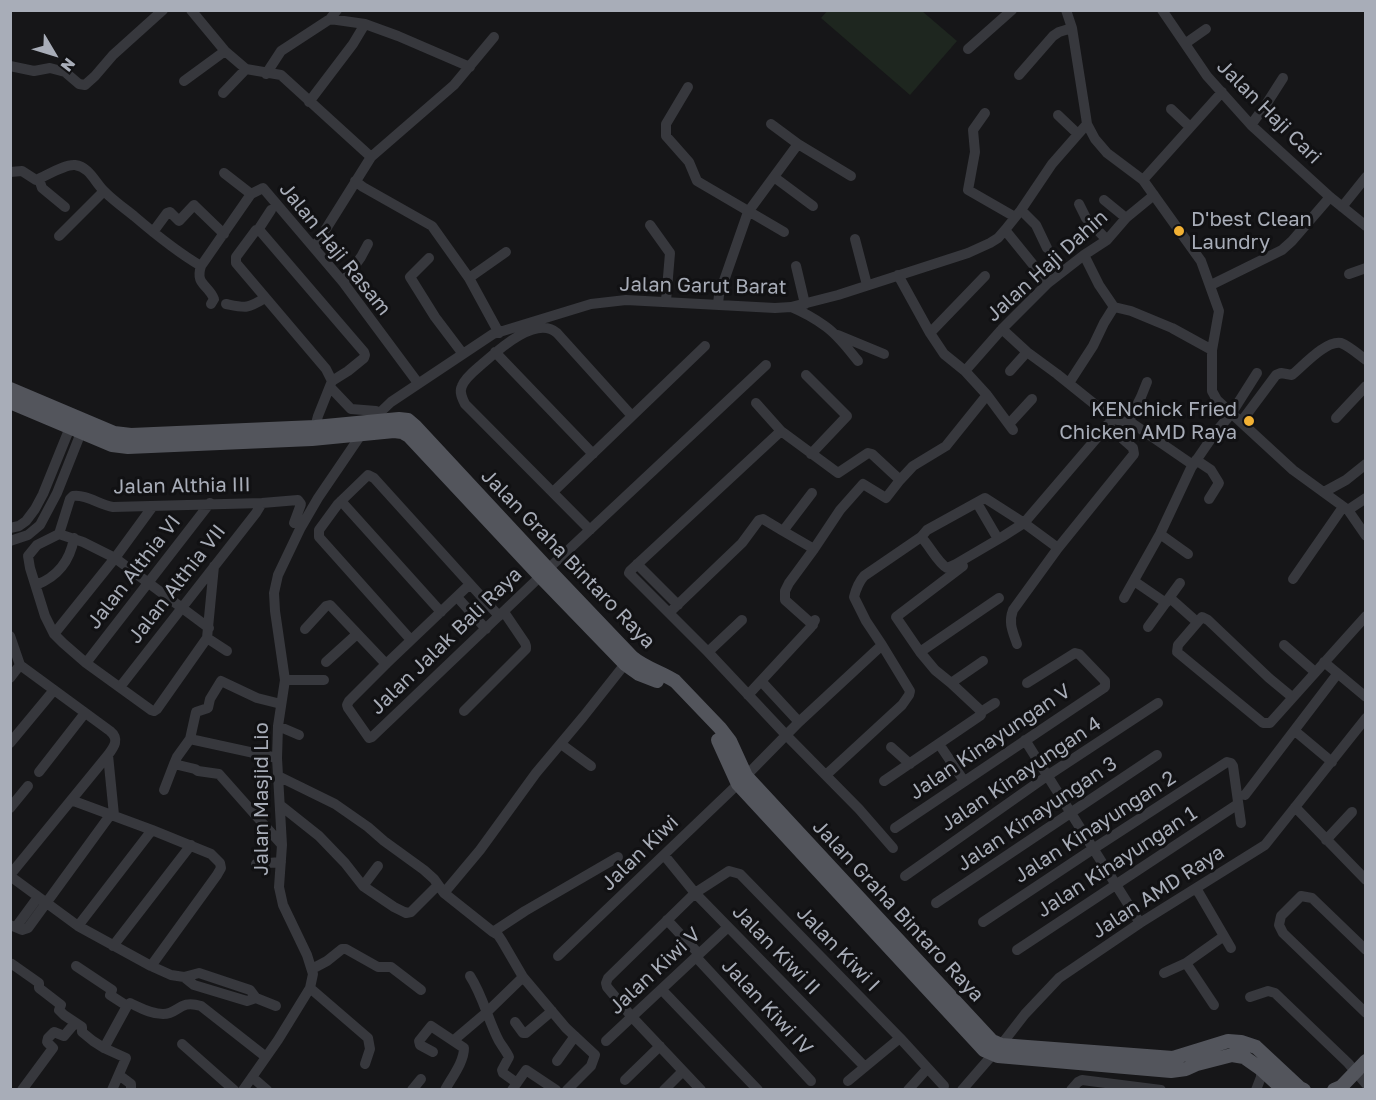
<!DOCTYPE html>
<html>
<head>
<meta charset="utf-8">
<style>
	body { margin:0 }
	#map { position:relative; width:1376px; height:1100px; overflow:hidden; background:#161618; font-family:"Golos Text",sans-serif }
	canvas { display:block }
	.frame { position:absolute; inset:0; border:12px solid #a8adb8; pointer-events:none }
	.north { position:absolute; left:24px; top:24px; width:60px; height:60px; -webkit-text-stroke:4px #111113; paint-order:stroke; rotate:128deg; font-size:16px; font-weight:700; line-height:24px; text-align:center; color:#a8adb8 }
	.north::after { content:''; display:block; margin:auto; width:21px; height:27px; background:#a8adb8; clip-path:polygon(50% 0,100% 100%,50% 72%,0 100%) }
</style>
</head>
<body>
<div id="map">
<canvas width="1376" height="1100"></canvas>
<div class="frame"></div>
<div class="north">N</div>
</div>
<script>
const g = document.querySelector('canvas').getContext('2d');
g.lineJoin = 'round';
function fillPath(path, color) { g.fillStyle = color; g.fill(path, 'evenodd'); }
function stroke(path, color, width, dash) { g.strokeStyle = color; g.lineWidth = width; g.lineCap = dash ? 'butt' : 'round'; g.setLineDash(dash || []); g.stroke(path); }
function drawText(font, color, halo, rows, align = 'center') {
  g.font = font + ' "Golos Text",sans-serif'; g.lineWidth = 6; g.setLineDash([]); g.textBaseline = 'middle'; g.strokeStyle = halo; g.fillStyle = color; for (const [text, x, y, turn = 0] of rows) {
    g.save(); g.translate(x, y); g.rotate((+turn || 0) * Math.PI / 180); g.textAlign = isNaN(turn) ? turn : align; if (halo) g.strokeText(text, 0, 0); g.fillText(text, 0, 0); g.restore();
  }
}
fillPath(new Path2D(`
	M828,10L922,11L957,41L910,95L821,18Z`), '#1e261f');
stroke(new Path2D(`
	M191,10L225,51L246,69L281,75L371,157L314,248
	M1066,10L1072,28L1086,117L1087,124L1095,139L1107,153L1143,180L1201,261L1219,311L1212,350V391L1217,400L1293,470L1348,510L1366,536
	M1162,10L1207,76L1251,125L1330,197L1366,226
	M330,19L365,24L398,36L470,67
	M1186,43L1206,29
	M968,49L1012,10
	M10,66L34,71L50,68L65,72L79,84L85,85L95,76L113,55L163,10
	M266,74L281,51L330,19L337,10
	M1019,75L1053,36L1059,32L1072,28
	M184,81L225,51
	M688,87L666,124V136L689,162L697,181L784,232
	M223,93L246,69
	M309,102L353,44L365,24
	M1171,109L1190,127
	M985,113L973,130L975,152L968,190L1015,217
	M1058,115L1078,134
	M771,124L798,144L851,176
	M1251,125L1267,103L1283,78
	M371,157L454,85L494,37
	M10,172L22,171L36,180C46,176 65,164 75,165C90,167 95,183 105,192C114,201 124,208 134,216C155,234 177,252 201,266
	M224,173L251,194
	M774,177L813,206
	M39,179L42,188L65,207
	M1143,180L1222,92
	M355,181L363,187L432,226L469,278L499,333
	M1104,200L1126,218
	M1079,204L1086,218L1107,240
	M1342,207L1366,177
	M1021,210L1036,225L1047,248
	M650,225L670,253L666,301
	M258,230L271,210
	M1005,230L1048,283
	M153,232L167,213L170,212L179,221L194,205L224,234
	M59,236L104,191
	M855,239L867,285
	M1084,255L1099,285L1114,307
	M429,258L410,277L435,317L463,354
	M796,266L805,304
	M1349,274L1366,268
	M898,275L930,333L944,354L965,371L987,395L1013,430
	M469,278L506,252
	M343,282L361,257L368,244
	M1211,285L1282,250L1292,241L1330,197
	M211,304L214,299C208,284 195,285 201,266L251,194L263,188L343,282L418,383
	M226,304C246,308 247,309 265,298
	M718,304L719,295L748,212L798,144
	M791,307C803,312 814,318 825,326C838,335 848,349 858,361
	M1114,307L1131,311L1172,328L1212,350
	M1002,329L1027,352L1057,374L1113,419L1126,422L1129,421L1193,465
	M930,333L985,276
	M838,335L884,354
	M495,352L593,454
	M965,371L1002,329L1048,283L1084,255L1107,240L1126,218L1154,195
	M1010,371L1027,352
	M806,375L847,416L811,454
	M1069,383L1093,346L1104,323L1114,307
	M330,387L351,409L376,411
	M756,403L781,431L838,473L868,453L872,454L900,480
	M1336,418L1366,386
	M1129,421L1141,397L1147,382
	M1241,422L1276,375L1281,373L1292,375C1303,366 1326,340 1341,343C1349,346 1358,354 1366,360
	M1009,424L1032,399
	M314,431L318,416L332,381L326,369L236,263V257L256,230L261,232L364,352L365,355L364,358L348,371L332,381
	M781,431L630,571L629,573L708,652L786,735L859,809L893,848
	M1196,460L1211,470L1219,483L1209,499
	M553,492L705,346
	M1324,492L1346,480L1366,464
	M341,501L441,612
	M977,503L998,539
	M1348,510L1366,498
	M10,528L19,526L26,521L35,509L43,494L73,420
	M590,530L465,404C462,398 459,392 462,386C465,378 474,371 481,365C496,352 536,314 557,333L632,416
	M783,531L814,549
	M59,534L70,499L73,496C86,494 100,505 113,507L262,503L298,500L301,504L294,523
	M1160,534L1188,554
	M921,537C930,546 937,562 947,568L956,564L1002,537L1024,523L1113,419
	M10,541L28,535L40,525L57,493L84,425
	M1058,548L1134,454L1133,448L1107,425
	M637,564L678,605
	M1293,579L1343,507
	M1134,581L1166,603
	M470,584L386,664L349,701L347,705L348,708L369,738L372,737L548,569L766,365
	M36,585C57,577 70,561 74,538
	M457,597L486,629
	M1124,598L1160,534L1191,468L1215,433L1231,414L1257,373
	M1170,598L1197,622
	M669,613L742,543L759,520L763,519L783,531L812,493
	M813,625L785,600V591L789,583L814,549L840,510L863,484L886,498L900,480L913,466L946,446L987,395
	M1148,627L1180,583
	M209,628L115,558L83,542L59,534L37,545L28,556L30,568L45,616L54,634L63,643L86,663L151,710L154,711L157,709L207,638L214,566
	M305,629L326,606L330,605L386,664
	M54,634L115,558L153,506
	M10,636L20,665L110,731C120,739 114,747 108,755L10,875
	M207,638L227,651
	M411,640L319,537V530L338,504L368,475L374,478L499,616
	M882,645L866,621L854,597C856,589 858,583 864,576L921,537L927,530L985,498L1024,523L1058,548L1013,610C1008,623 1013,632 1017,644
	M1284,645L1315,672
	M708,652L742,620
	M920,652L999,598
	M326,662L357,634
	M1324,662L1366,697
	M86,663L210,503
	M10,678L20,665
	M285,680H324
	M761,681L799,722
	M951,683L983,661
	M120,687L256,513L262,503
	M748,695L811,627L815,620
	M1292,697L1269,678L1208,620L1202,617L1178,645L1177,652L1263,723H1270L1366,616
	M464,711L526,649V646L525,643L504,612
	M981,712L995,703
	M278,726L299,735
	M1295,731L1332,762
	M190,739L196,712L208,708L210,699L221,681L257,698L281,704
	M190,739L277,758
	M1025,740L1140,923
	M10,743L54,690
	M561,744L591,766
	M939,744L964,781
	M891,747L910,764
	M108,755L114,815
	M174,764L177,757L190,739
	M39,772L85,713
	M278,776L335,804L368,827L384,841L424,870L434,879L444,893L493,932
	M884,781L981,715V711L951,683L935,670L920,652L896,617L963,566
	M164,790L174,764L195,769L198,771L219,774L282,845
	M1245,795L1335,677
	M71,800L152,830L211,854L220,863L221,868L217,875L151,966
	M280,805L319,836L345,863L363,886L394,907L406,913L411,912L438,885
	M1295,807L1366,880
	M10,808L28,786
	M895,828L1105,687V681L1079,654L1075,653L1027,683
	M1326,840L1352,812
	M664,855L695,893L865,1067
	M256,864L281,862
	M10,876L78,926L151,966L171,975L184,977L199,973L250,990L256,998L276,1006
	M905,876L1047,776L1158,703
	M363,886L378,866
	M444,893L480,850L536,773L583,717L625,664
	M936,903L1157,755
	M667,920L699,954
	M983,922L1093,849L1227,762L1231,763L1233,766L1241,823
	M10,925L22,930L28,928L111,814
	M78,926L152,830
	M16,927L38,897
	M1224,936L1231,948
	M113,946L191,845
	M1017,950L1238,804
	M1366,950L1312,898L1301,896L1281,916L1279,925L1283,933L1366,1013
	M558,956L738,784L799,722L882,645L910,691L909,695L902,705L826,775
	M696,957L811,1081
	M1186,963L1224,936L1196,888
	M10,966L12,964L39,983V988L61,1005L59,1010L64,1015L82,1027V1032L93,1041L104,1048L126,1058L112,1090
	M76,966L112,990L110,995L127,1006L104,1048
	M312,969L327,961L342,949H346L378,967H391L421,990
	M1164,973L1186,963L1214,1005
	M470,976C483,996 488,1020 499,1041C502,1046 506,1051 509,1057L502,1070L503,1073L517,1083
	M184,977L194,985L247,1001L256,998
	M310,988L368,1038L370,1049L365,1064
	M662,990L758,1090
	M1250,997L1268,991L1275,993L1348,1063L1366,1084
	M127,1006L130,1003C141,1008 151,1014 163,1014C179,1014 179,999 201,1006L266,1057
	M515,1022L523,1033H526L552,1011
	M454,1040L487,1012L523,977
	M606,1041L728,927
	M182,1044L234,1090
	M433,1052L420,1045L419,1041L431,1026L464,1048C464,1062 452,1077 445,1090
	M557,1061L575,1036
	M119,1075L131,1084V1090
	M252,1077L267,1090
	M625,1080L660,1046
	M848,1081L900,1038
	M22,1090L53,1048L47,1042L48,1038L54,1032L64,1036L75,1023
	M243,1090L278,1040L310,988L313,974L307,955L283,905L279,887L282,845L277,758L278,726L285,680L275,611L274,593L278,575L300,529L318,498L350,451L369,423L391,402L493,334L591,304L626,300L775,308L791,307L838,295L968,253L990,243L998,238L1005,230L1021,210L1052,164L1087,124
	M412,1090L421,1079
	M512,1090L526,1070L556,1090
	M567,1090L591,1066L595,1055L566,1028L523,977L502,941L498,935L493,932L525,911L618,857
	M664,1090L683,1071
	M701,1090L632,1017L607,987L606,983L608,978L695,893L729,871L740,874L900,1038L944,1086
	M908,1090L927,1069
	M962,1090L1001,1045L1025,1014L1059,978L1140,923L1265,845L1366,718
	M1071,1090L1078,1082L1082,1080L1161,1090
	M1256,1090L1261,1077V1069`), '#37383d', 10);
stroke(new Path2D(`
	M10,389L114,433L131,435L315,427L399,419L408,420L415,426L548,569L632,657C645,668 661,672 675,681L720,728L730,741L746,776L992,1041L1001,1045L1173,1058L1228,1041L1241,1042L1256,1047L1300,1088L1304,1090
	M10,402L112,445L128,447L312,439L394,431L402,432L409,436L540,576L625,664L639,674L657,681
	M718,740L738,784L984,1050L998,1056L1171,1071L1186,1069L1197,1064L1232,1055L1244,1057L1261,1069L1284,1090
	M1334,1090L1341,1087L1366,1061`), '#53555c', 14);
for (const [x, y, r, color] of [
	[1179,231,6,"#f2b134"],
	[1249,421,6,"#f2b134"]
]) { const dot = new Path2D(); dot.arc(x, y, r, 0, 2 * Math.PI); g.fillStyle = color; g.fill(dot); stroke(dot, '#111113', 2); }
drawText('20px', '#a8adb8', '#111113', [
	["Jalan Haji Cari",1269,112,45],
	["Jalan Haji Rasam",335,249,51],
	["Jalan Haji Dahin",1047,266,-42],
	["Jalan Garut Barat",703,286,1],
	["Jalan Althia III",182,486,-1],
	["Jalan Graha Bintaro Raya",568,559,46],
	["Jalan Althia VI",134,572,-52],
	["Jalan Althia VII",177,584,-52],
	["Jalan Jalak Bali Raya",446,641,-44],
	["Jalan Kinayungan V",990,742,-34],
	["Jalan Kinayungan 4",1021,774,-34],
	["Jalan Masjid Lio",262,799,-90],
	["Jalan Kinayungan 3",1037,814,-34],
	["Jalan Kinayungan 2",1095,827,-33],
	["Jalan Kiwi",640,853,-44],
	["Jalan Kinayungan 1",1117,862,-33],
	["Jalan AMD Raya",1158,892,-33],
	["Jalan Graha Bintaro Raya",898,911,47],
	["Jalan Kiwi I",838,949,46],
	["Jalan Kiwi II",776,950,46],
	["Jalan Kiwi V",655,971,-43],
	["Jalan Kiwi IV",767,1007,47]
]);
drawText('20px', '#a8adb8', '#111113', [
	["D'best Clean",1191,220],
	["Laundry",1191,243],
	["KENchick Fried",1237,410,"right"],
	["Chicken AMD Raya",1237,433,"right"]
], 'left');
</script>
</body>
</html>
